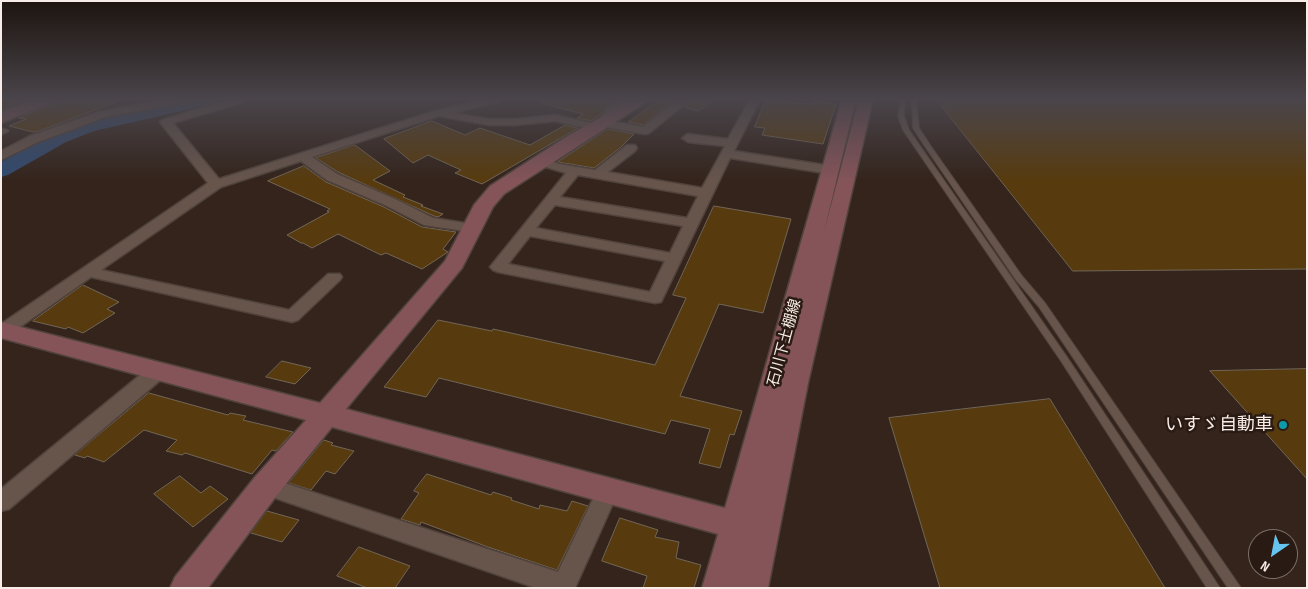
<!DOCTYPE html>
<html>
<head>
<meta charset="utf-8">
<style>
	body { margin:0 }
	#map { position:relative; width:1308px; height:589px; overflow:hidden; background:#34241c; font-family:"Sofia Sans Condensed",sans-serif }
	canvas { display:block }
	.frame { position:absolute; inset:0; border:2px solid #f7ece7; pointer-events:none }
	.north { position:absolute; left:1248px; top:529px; width:50px; height:50px; box-sizing:border-box; background:#291b13; border:1px solid #7b6f68; border-radius:50%; rotate:213deg; font-size:14px; font-weight:700; line-height:20px; text-align:center; color:#f7ece7 }
	.north::after { content:''; display:block; margin:auto; width:18px; height:22px; background:#66c4ef; clip-path:polygon(50% 0,100% 100%,50% 72%,0 100%) }
</style>
</head>
<body>
<div id="map">
<canvas width="1308" height="589"></canvas>
<div class="frame"></div>
<div class="north">N</div>
</div>
<script>
const g = document.querySelector('canvas').getContext('2d');
g.lineJoin = 'round';
function fillPath(path, color) { g.fillStyle = color; g.fill(path, 'evenodd'); }
function stroke(path, color, width, dash) { g.strokeStyle = color; g.lineWidth = width; g.lineCap = dash ? 'butt' : 'round'; g.setLineDash(dash || []); g.stroke(path); }
function drawText(font, color, halo, rows, align = 'center') {
  g.font = font + ' "Sofia Sans Condensed","Noto Sans JP",sans-serif'; g.lineWidth = 5; g.setLineDash([]); g.textBaseline = 'middle'; g.strokeStyle = halo; g.fillStyle = color; for (const [text, x, y, turn = 0] of rows) {
    g.save(); g.translate(x, y); g.rotate((+turn || 0) * Math.PI / 180); g.textAlign = isNaN(turn) ? turn : align; if (halo) g.strokeText(text, 0, 0); g.fillText(text, 0, 0); g.restore();
  }
}
fillPath(new Path2D(`
	M189,99H221L218,103L94,131L66,142L8,175L1,177V162L52,134L81,123Z`), '#314a6f');
const building = new Path2D(`
	M1,99H30L1,110Z
	M75,99H124L39,131L33,132L9,126L26,119L19,118L56,102H67Z
	M541,99H614L605,108L600,115L591,121L577,118L583,114L540,103Z
	M660,99H676L643,125L629,122Z
	M693,99H716L698,111L684,107Z
	M936,99H1307V269L1073,271Z
	M766,100L811,104L812,101L836,104L823,144L762,135L765,128L755,127Z
	M432,121L465,135L480,128L530,145L565,125L578,128L482,184L455,173L461,170L428,155L413,163L384,139Z
	M608,129L634,134L621,147L594,168L558,162Z
	M355,145L390,171L373,180L405,195L403,197L423,205L421,206L443,214L438,217L434,216L338,172L316,158Z
	M304,166L326,182L384,207L422,227L456,232L443,249L448,252L422,269L386,253L381,255L338,234L312,248L303,243H301L287,235L329,212L327,211L330,209L268,181Z
	M714,206L791,219L763,313L719,304L680,396L742,411L734,435L730,434L720,468L699,463L710,429L671,420L665,434L439,378L426,397L384,387L438,320L492,331L493,329L655,365L686,298L673,295Z
	M83,285L119,302L107,309L115,313L83,333L68,327L66,329L33,321Z
	M282,361L311,368L295,384L266,377Z
	M1307,369V479L1210,371Z
	M149,393L228,415L230,413L246,416L243,420L293,432L276,451L272,450L252,474L185,453L182,455L166,451L177,440L144,430L104,462L87,456L85,458L75,455Z
	M1050,399L1165,588H940L889,418Z
	M324,440L333,443L331,445L354,451L335,474L326,471L311,490L289,483Z
	M427,474L491,495L493,492L512,498L511,500L539,509L540,505L567,511L572,501L588,506L557,570L488,547L421,522L420,525L401,519L419,493L414,491Z
	M180,476L201,493L210,486L228,499L193,527L154,494Z
	M267,511L299,520L282,542L251,533Z
	M620,518L658,530L655,537L679,542L676,558L701,565L694,588H643L647,576L602,561Z
	M359,547L410,566L395,588H367L337,576Z`);
fillPath(building, '#573b0e');
stroke(building, '#726657', 1);
const lane = new Path2D(`
	M901,99H905L904,116L909,130L1067,357L1220,588H1207L1061,361L903,130L898,116Z
	M912,99H916L919,128L930,145L1022,276L1045,303L1241,588H1228L1039,307L1016,280L924,145L913,128Z
	M1,128L8,130L9,131L1,135Z`);
const street = new Path2D(`
	M166,99H188L183,102L105,117L38,142L1,160V151L30,136L98,112Z
	M231,99H247L246,101L173,123L219,179L435,111L484,99H502L501,101L453,113L489,119H515L555,115L596,124L597,121L600,120L606,109L617,99H628L615,112L611,121L643,127L679,99H691L649,133L645,134L600,126L599,129L595,130L555,121L515,125H489L439,116L312,157L337,174L395,199L433,218L477,225L479,228L477,231L472,232L424,225L385,205L327,180L301,161L221,187L101,270L289,310L328,274H340L342,277L340,280L298,320L292,322L91,277L7,336L1,338V324L208,183L160,122L162,120Z
	M750,99H760L734,151L831,166L837,170L831,174L730,158L661,302L655,303L498,272L493,270L490,267L566,173L536,164L534,161L536,158L540,157L559,164L595,170L627,145H635L637,148L635,151L608,172L702,188L725,146L688,142L682,138L688,134L728,139ZM578,175L698,196L687,218L560,197ZM555,205L683,226L670,253L536,228ZM530,236L665,261L650,292L508,264Z
	M157,365L164,367L166,372L164,377L9,509L1,511V489L150,367Z
	M266,477L558,572L600,484L608,481L616,484L619,490L575,588H536L258,492L255,486L258,480Z`);
const secondary = new Path2D(`
	M35,99H55L53,102L1,123V112Z
	M633,99H651L504,194L493,207L462,268L346,409L725,508L842,99H856L824,232L859,99H873L808,383L768,588H702L718,534L332,427L277,495L208,588H170L175,577L255,477L306,420L1,338V322L320,403L445,261L474,205L490,186L566,137Z`);
stroke(lane, '#50433c', 2);
stroke(street, '#50433c', 3);
stroke(secondary, '#50433c', 3);
fillPath(lane, '#67554c');
fillPath(street, '#67554c');
fillPath(secondary, '#845459');
const sky = g.createLinearGradient(0, 0, 0, 181);
sky.addColorStop(0, '#1d140f');
sky.addColorStop(0.55, '#4a454b');
sky.addColorStop(1, '#4a454b00');
g.fillStyle = sky;
g.fillRect(0, 0, 1308, 181);
for (const [x, y, r, color] of [
	[1283,425,5,"#0f9aa8"]
]) { const dot = new Path2D(); dot.arc(x, y, r, 0, 2 * Math.PI); g.fillStyle = color; g.fill(dot); stroke(dot, '#291b13', 2); }
drawText('15px', '#f7ece7', '#291b13', [
	["石川下土棚線",785,343,-75]
]);
drawText('18px', '#f7ece7', '#291b13', [
	["いすゞ自動車",1273,425]
], 'right');
</script>
</body>
</html>
